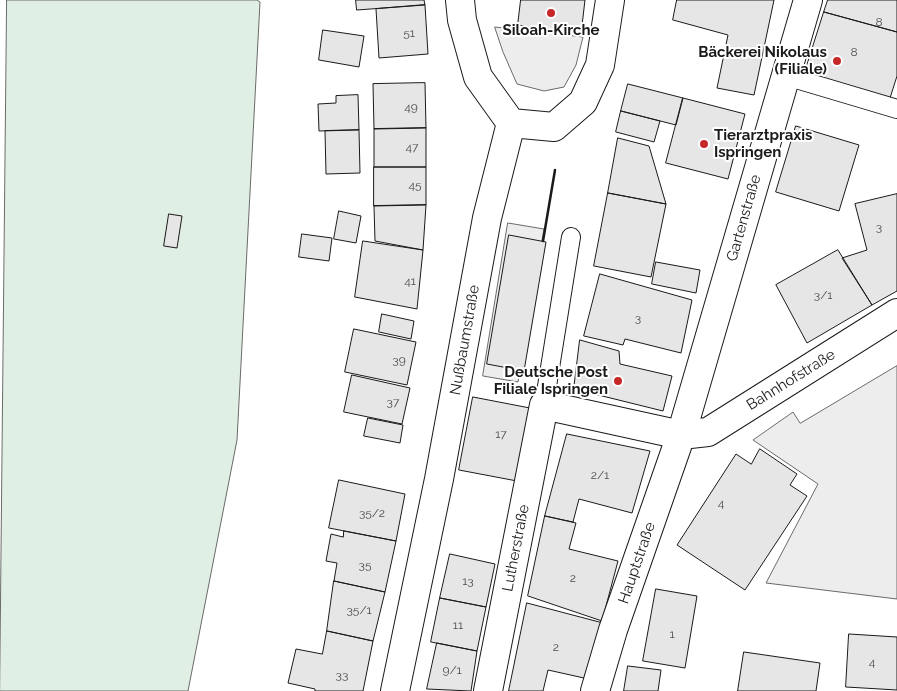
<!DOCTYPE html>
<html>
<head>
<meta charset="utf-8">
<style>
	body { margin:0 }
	canvas { display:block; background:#fff }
</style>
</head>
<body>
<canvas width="897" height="691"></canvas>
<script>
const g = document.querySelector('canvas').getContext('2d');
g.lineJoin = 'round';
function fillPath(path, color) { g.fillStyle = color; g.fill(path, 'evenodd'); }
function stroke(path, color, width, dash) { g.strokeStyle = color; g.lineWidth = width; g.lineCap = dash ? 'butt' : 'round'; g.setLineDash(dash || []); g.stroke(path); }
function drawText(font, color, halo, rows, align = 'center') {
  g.font = font + ' Raleway,sans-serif'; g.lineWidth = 4; g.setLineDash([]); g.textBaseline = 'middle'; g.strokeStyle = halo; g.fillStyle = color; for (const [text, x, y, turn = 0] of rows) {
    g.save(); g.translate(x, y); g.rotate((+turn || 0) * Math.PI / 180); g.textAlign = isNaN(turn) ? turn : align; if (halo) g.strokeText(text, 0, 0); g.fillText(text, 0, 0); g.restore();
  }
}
const green = new Path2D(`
	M7,0H257L260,2L237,440L188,691H0Z`);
fillPath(green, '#e0efe3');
stroke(green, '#6a6a6a', 1);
const parking = new Path2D(`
	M495,27L583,37L576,65L564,87L544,91L517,84L503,52Z
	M508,223L544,229L518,382L483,376Z
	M897,366V599L766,583L818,484L753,440L793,412L800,423Z`);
fillPath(parking, '#ededed');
stroke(parking, '#6a6a6a', 1);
const building = new Path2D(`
	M356,0H424L425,5L357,10Z
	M521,0H585L581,34L518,25Z
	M677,0H774L754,95L717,88L728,35L673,20Z
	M828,0H897V32L824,12Z
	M425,5L428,54L379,58L376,9Z
	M824,12L897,32V76L890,98L805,72Z
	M323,30L364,36L359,67L319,60Z
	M425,83L426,128L374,129L373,84Z
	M628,84L683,98L676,125L621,111Z
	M358,95L359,130L319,131L318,104L336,103V96Z
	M683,98L745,114L728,179L666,163Z
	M621,111L660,121L654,142L616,132Z
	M796,126L859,145L839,211L776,192Z
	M426,128V167H374V129Z
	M359,130L360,173L326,174L325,131Z
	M618,138L649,146L666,204L608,193Z
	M374,167H426V205L374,206Z
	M608,193L666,204L651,277L594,266Z
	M897,194V291L872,305L842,258L867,250L855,204Z
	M426,205L423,250L375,241L374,206Z
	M339,211L361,216L356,243L334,239Z
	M169,214L182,216L177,248L164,246Z
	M302,234L332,238L329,261L299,257Z
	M509,235L546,242L524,371L487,364Z
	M363,241L423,250L417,309L355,297Z
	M838,250L872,305L807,343L776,285Z
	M656,262L700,270L696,293L652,284Z
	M600,274L692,300L681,353L625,339L623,345L584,336Z
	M382,314L414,321L411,339L379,332Z
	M354,329L416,342L407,385L345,372Z
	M580,340L619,351L620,364L672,376L663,411L574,389Z
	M352,375L410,388L402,424L344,412Z
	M473,397L530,408L517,481L459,470Z
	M368,418L403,425L400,443L364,436Z
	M567,434L650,451L632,513L579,499L573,522L545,516Z
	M760,449L797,474L790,485L807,496L745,590L677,545L736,454L751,464Z
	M339,480L405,494L396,541L329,528Z
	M545,516L576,523L569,549L618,561L602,621L528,596Z
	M344,531L396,541L385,592L334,581L337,563L326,561L331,534L343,537Z
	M450,554L495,564L486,607L440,598Z
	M334,581L385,592L373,641L327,631Z
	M656,589L697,596L685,668L643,661Z
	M440,598L486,607L477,651L431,642Z
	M527,603L603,623L584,678L548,670L543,691H509Z
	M327,631L373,641L363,691H315V689L288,683L296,649L322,654Z
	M849,634L897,637V690L846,687Z
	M437,643L477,651L471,691L427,689Z
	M744,652L820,663L816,691H738Z
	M628,666L661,670L658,691H624Z`);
fillPath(building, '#e6e6e6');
stroke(building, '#1a1a1a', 1);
const service = new Path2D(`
	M786,76L897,109
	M544,405L571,237`);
const minor = new Path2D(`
	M511,123L554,127L583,102L600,65L610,0
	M395,691L439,479L487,218L511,123L478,77L462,20L460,0
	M488,691L544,405L681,435L708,432L897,313
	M595,691L613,630L681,435L808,0`);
stroke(service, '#1a1a1a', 20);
stroke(minor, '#1a1a1a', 30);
stroke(service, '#fff', 18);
stroke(minor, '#fff', 28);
stroke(new Path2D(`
	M543,241L555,170`), '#1a1a1a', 2.5);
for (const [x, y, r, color] of [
	[551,13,5,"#c62828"],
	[837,61,5,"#c62828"],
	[704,144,5,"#c62828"],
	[618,381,5,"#c62828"]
]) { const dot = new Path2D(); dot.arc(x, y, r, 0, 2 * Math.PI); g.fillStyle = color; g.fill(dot); stroke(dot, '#fff', 2); }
drawText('12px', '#4d4d4d', null, [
	["8",879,22],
	["51",409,33],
	["8",854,52],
	["49",411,107],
	["47",412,147],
	["45",415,185],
	["3",879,227],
	["41",410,281],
	["3/1",823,295],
	["3",638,318],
	["39",399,360],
	["37",393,402],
	["17",501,434],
	["2/1",600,475],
	["4",721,503],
	["35/2",372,513],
	["35",365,565],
	["2",573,578],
	["13",468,581],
	["35/1",359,610],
	["11",458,625],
	["1",672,634],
	["2",556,647],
	["4",872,662],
	["9/1",452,670],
	["33",342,675]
]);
drawText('bold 15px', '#1a1a1a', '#fff', [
	["Siloah-Kirche",551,30,"center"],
	["Bäckerei Nikolaus",827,52],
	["(Filiale)",827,69],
	["Tierarztpraxis",714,135,"left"],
	["Ispringen",714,152,"left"],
	["Deutsche Post",608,372],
	["Filiale Ispringen",608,389]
], 'right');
drawText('15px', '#1a1a1a', '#fff', [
	["Gartenstraße",744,218,-74],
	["Nußbaumstraße",465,340,-80],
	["Bahnhofstraße",791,380,-32],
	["Lutherstraße",516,548,-79],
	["Hauptstraße",637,563,-71]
]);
</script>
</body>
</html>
